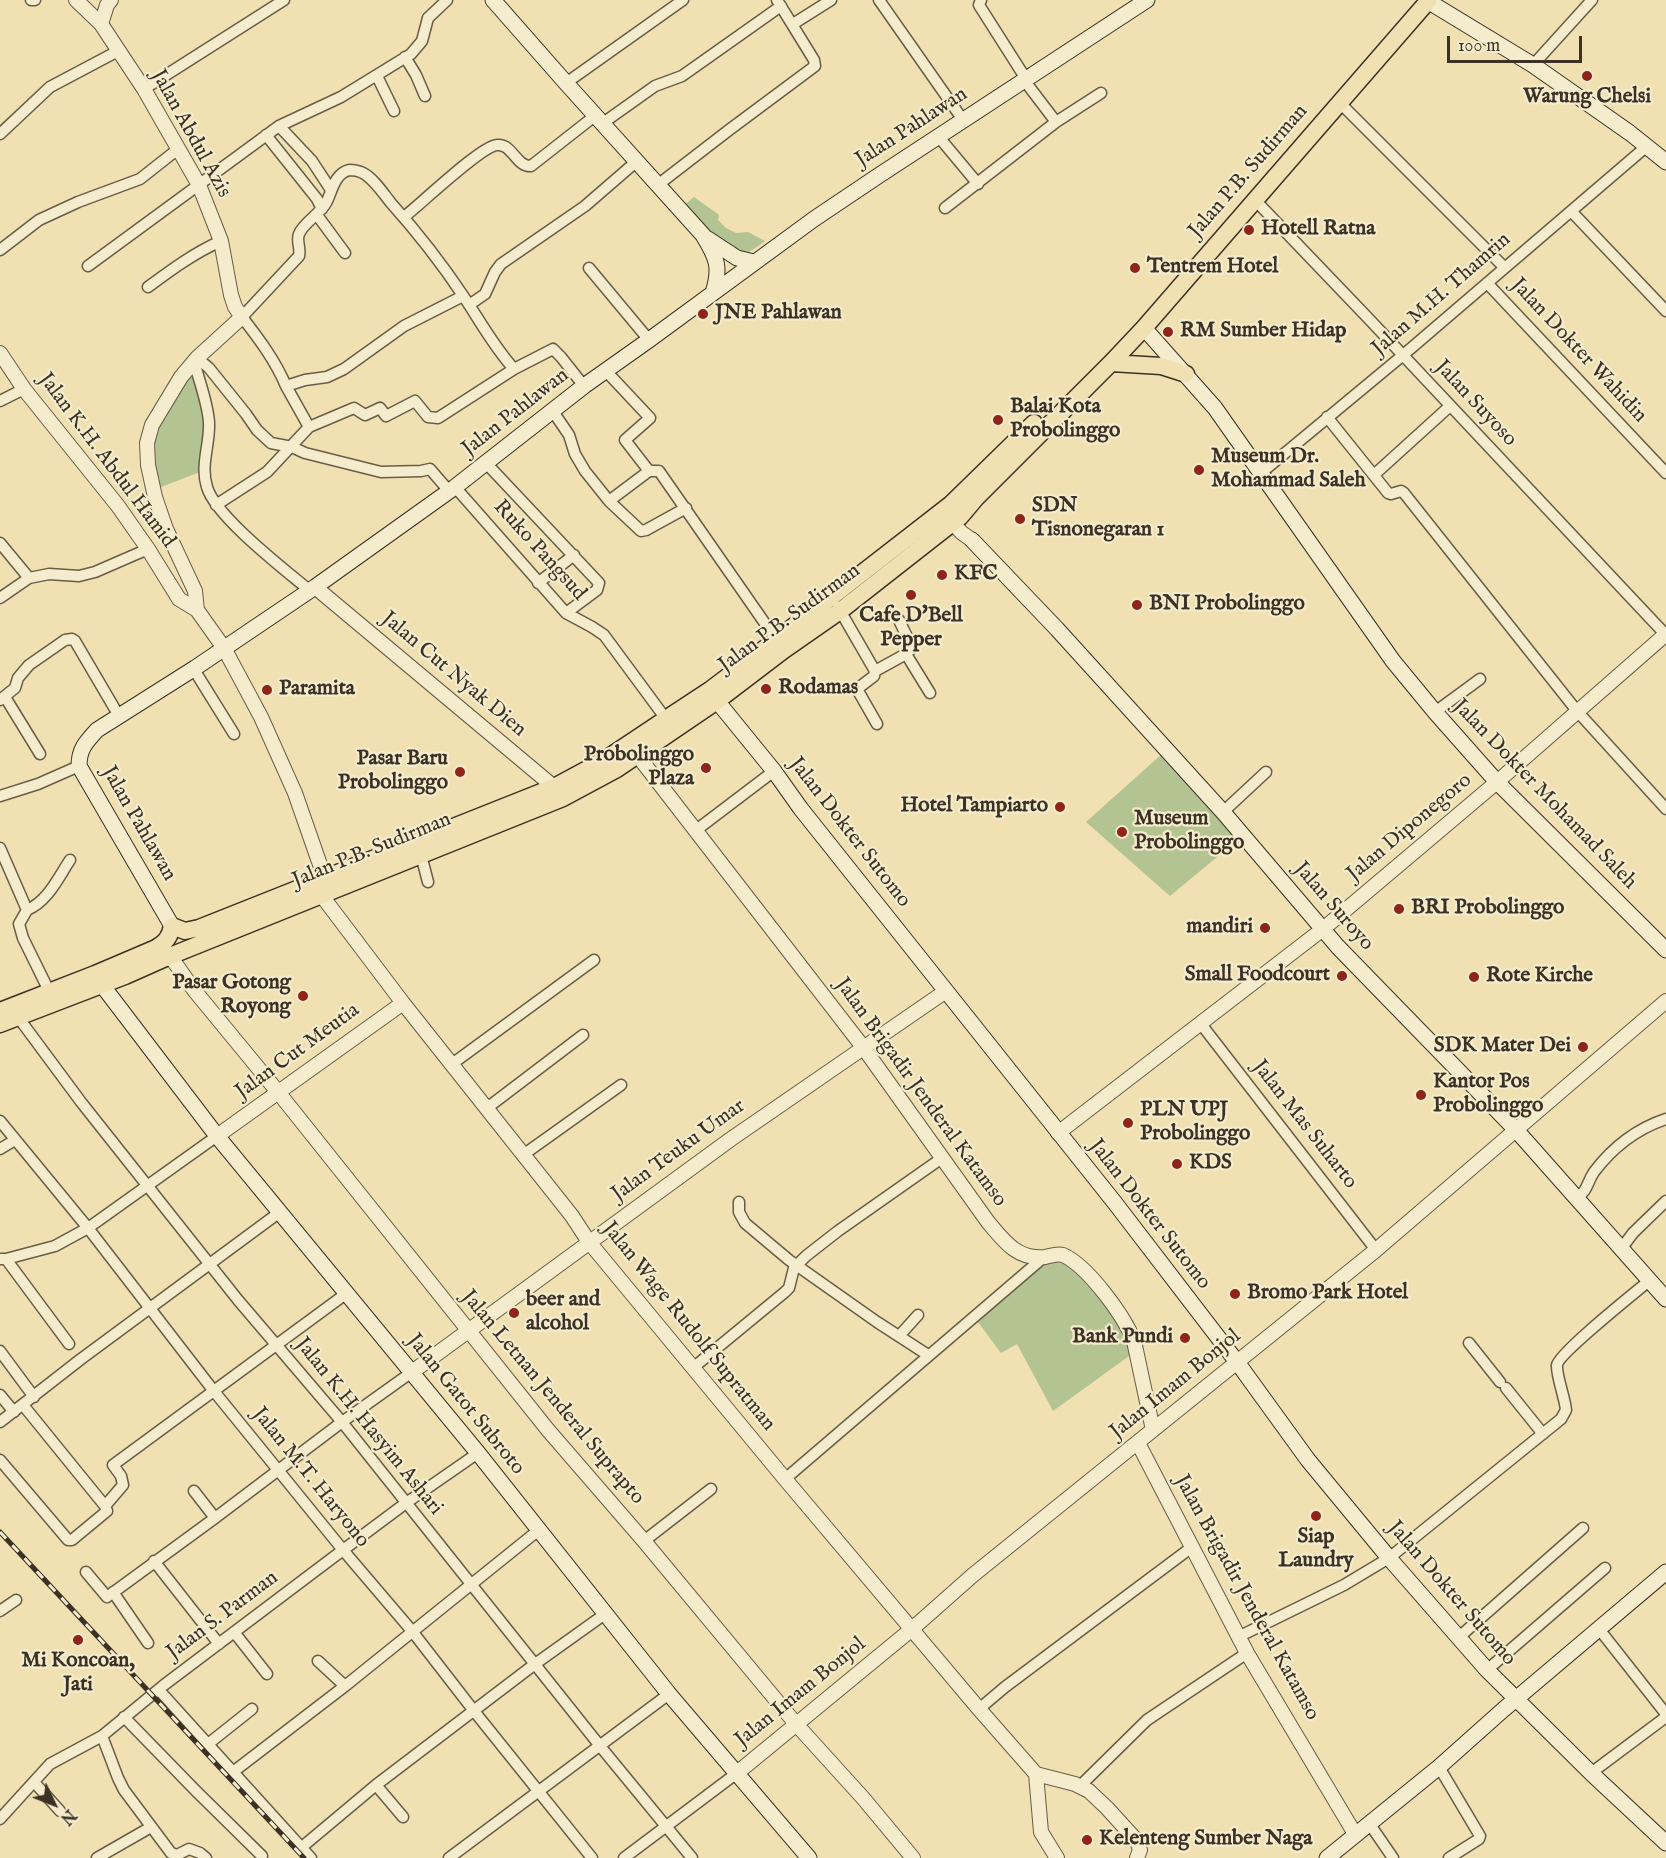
<!DOCTYPE html>
<html>
<head>
<meta charset="utf-8">
<style>
	body { margin:0 }
	#map { position:relative; width:1666px; height:1858px; overflow:hidden; background:#f0e0b2; font-family:"IM FELL English",serif }
	canvas { display:block }
	.north { position:absolute; left:24px; top:1774px; width:60px; height:60px; -webkit-text-stroke:4px #f5ebcd; paint-order:stroke; rotate:133deg; font-size:16px; font-weight:700; line-height:24px; text-align:center; color:#3b3124 }
	.north::after { content:''; display:block; margin:auto; width:21px; height:27px; background:#3b3124; clip-path:polygon(50% 0,100% 100%,50% 72%,0 100%) }
	.scale { position:absolute; left:1447px; top:36px; width:135px; height:27px; box-sizing:border-box; border:3px solid #3b3124; border-top:0; padding-left:8px; font-size:18px; line-height:21px; white-space:nowrap; color:#3b3124; -webkit-text-stroke:4px #f5ebcd; paint-order:stroke }
</style>
</head>
<body>
<div id="map">
<canvas width="1666" height="1858"></canvas>
<div class="north">N</div>
<div class="scale">100 m</div>
</div>
<script>
const g = document.querySelector('canvas').getContext('2d');
g.lineJoin = 'round';
function fillPath(path, color) { g.fillStyle = color; g.fill(path, 'evenodd'); }
function stroke(path, color, width, dash) { g.strokeStyle = color; g.lineWidth = width; g.lineCap = dash ? 'butt' : 'round'; g.setLineDash(dash || []); g.stroke(path); }
function drawText(font, color, halo, rows, align = 'center') {
  g.font = font + ' "IM FELL English",serif'; g.lineWidth = 4.5; g.setLineDash([]); g.textBaseline = 'middle'; g.strokeStyle = halo; g.fillStyle = color; for (const [text, x, y, turn = 0] of rows) {
    g.save(); g.translate(x, y); g.rotate((+turn || 0) * Math.PI / 180); g.textAlign = isNaN(turn) ? turn : align; if (halo) g.strokeText(text, 0, 0); g.fillText(text, 0, 0); g.restore();
  }
}
fillPath(new Path2D(`
	M694,197L719,215L718,220L726,228L736,233L748,232L765,241C758,246 749,254 740,254C724,253 695,218 683,206Z
	M191,370L203,415L205,435L200,472L156,489L150,442Z
	M1163,753L1240,838L1170,896L1086,822Z
	M1058,1255L1080,1267L1136,1351L1053,1411L1017,1344L1001,1353L975,1318Z`), '#b3c391');
const minor = new Path2D(`
	M31,0H35
	M879,0L963,120
	M981,0L979,5L1026,79
	M793,24L831,0
	M405,57L416,75L425,96
	M1533,65L1592,0
	M377,76L394,111
	M1024,80L1056,122
	M566,83L683,0
	M144,89L284,0
	M1339,102L1504,267
	M603,123L655,86L682,76L781,6
	M279,126L312,161L331,190
	M0,134L50,87L118,51
	M266,135L317,199L322,209
	M938,136L978,184
	M659,184L729,130L815,66L814,60L777,0
	M1255,200L1368,318L1666,635
	M945,208L1056,122L1101,93
	M1571,211L1666,311
	M317,215L345,253
	M404,217C421,204 481,146 497,145C512,143 516,167 531,166L596,115
	M0,250L39,220L78,202L140,179L178,149
	M88,266L279,126L341,97L411,54L422,41L428,18L447,0
	M589,268L649,340
	M1487,283L1666,473
	M148,287C171,270 194,253 221,241
	M463,296L404,326L344,369L327,377L305,380L286,386C275,360 259,339 242,317L299,256C301,248 296,241 299,234C303,223 320,214 326,203C332,192 334,174 349,170C353,170 359,171 363,173C374,179 383,193 391,203C417,232 442,264 464,297C480,321 494,347 514,369L553,349L561,357L584,386
	M469,305L485,294L495,272L501,264L585,206L637,161
	M197,358L209,368L246,414L257,430L271,443L292,447L305,453L381,472L421,471L430,469L449,491
	M194,361C199,381 208,403 209,423C210,445 200,465 207,487C215,516 284,569 309,590
	M605,370L650,418L625,440L649,471
	M286,386L309,427
	M0,401L24,389
	M552,410L569,435L575,454L585,471L609,501L641,531L646,530L686,508
	M1327,417L1388,493L1391,494L1401,491L1404,493L1577,711L1666,809
	M486,463L599,583L597,590L566,613
	M1261,473L1402,356L1647,146
	M1375,474L1450,406
	M455,487L566,613L592,627L604,635L666,719
	M609,501L649,471H659L780,645
	M216,505L267,472L309,427L354,408L365,415L380,408L386,416L415,401L428,417L438,418L514,369
	M0,543L29,578
	M538,583L574,555
	M0,598L29,578L49,574L79,576L95,572L148,549
	M838,607L875,671L874,676L857,689L877,724
	M906,654L930,693
	M193,668L234,734
	M875,671L906,654L911,649L910,643L899,620
	M5,697L40,754
	M0,700L15,688L18,678L29,665L65,640L72,639L75,641L119,716
	M1435,712L1480,679
	M0,796L38,784L79,766
	M1223,812L1266,772
	M695,831L774,771
	M0,848L27,910C48,901 58,878 70,860
	M421,855L428,882
	M27,910L19,924L23,938L49,991
	M15,1013L81,1102L238,1300L342,1422L600,1746L692,1858
	M1201,1024L1376,1250
	M452,1064L594,960
	M487,1108L583,1035
	M0,1121L88,1228L213,1390L343,1550L412,1631L474,1711L592,1858
	M0,1149L15,1140
	M523,1155L621,1085
	M1576,1199C1589,1189 1586,1184 1594,1172C1613,1147 1636,1129 1666,1119
	M739,1202V1212L745,1223L789,1260L877,1322L928,1355
	M1621,1249L1633,1233L1666,1201
	M0,1259H6L55,1246L88,1228L217,1136
	M6,1259L69,1344
	M899,1336L918,1315
	M1469,1343L1500,1382
	M0,1351L34,1397
	M694,1367L785,1292L789,1288L794,1268L806,1256L838,1231L942,1158
	M1506,1388L1543,1434
	M0,1395L14,1412
	M0,1422L81,1359L280,1212
	M0,1460L68,1540H72L107,1511L105,1506L23,1405
	M785,1479L1044,1257
	M194,1491L215,1518
	M105,1506L123,1485L121,1476L113,1465L347,1293
	M644,1541L711,1489
	M154,1561L219,1644
	M86,1572L107,1597L215,1518L342,1422L412,1372
	M113,1592L148,1643
	M0,1611L16,1600
	M1599,1629L1666,1714
	M234,1632L267,1674
	M1238,1637L1344,1585L1389,1558L1561,1419L1566,1410C1565,1398 1556,1375 1557,1365C1559,1353 1636,1292 1650,1280
	M1458,1638L1583,1528
	M318,1661L345,1686
	M1487,1670L1605,1568
	M159,1690L311,1858
	M979,1709L1005,1687L1192,1547
	M124,1717L196,1791L262,1856
	M102,1736L118,1778L124,1790L171,1853L177,1855L189,1849L200,1853L206,1858
	M208,1744L252,1709
	M1439,1767L1480,1836L1479,1839L1449,1858
	M233,1772L345,1686L540,1529
	M1591,1773L1666,1717
	M34,1782L60,1811
	M376,1785L403,1817
	M1080,1786L1147,1720L1247,1653
	M0,1819L50,1764L102,1736L164,1685L343,1550L406,1503L478,1453
	M1369,1823L1393,1858
	M302,1847L376,1785L535,1664L605,1614
	M97,1858L151,1827
	M449,1858L669,1694
	M624,1858L737,1773`);
const tertiary = new Path2D(`
	M76,0L101,24
	M111,0L107,5L101,24L144,89L199,185L221,241L231,295L235,307L242,317L197,358L181,377L152,425L147,443L148,465L155,497L166,529L195,591L197,610
	M0,353L24,389L118,506L148,549L179,599L197,610L224,648L261,717L295,793L325,879
	M945,515L962,533L972,540
	M315,587L554,787L559,792
	M638,756L863,1047L988,1222C1004,1241 1017,1260 1045,1257C1051,1256 1057,1253 1063,1255C1088,1266 1124,1316 1134,1341L1153,1430
	M322,896L403,1003L572,1216L589,1242L785,1479L979,1709L1036,1774L1075,1784L1089,1791L1107,1808L1137,1841L1140,1850L1137,1858
	M170,956L194,990L278,1092L548,1430L644,1541L796,1724L863,1798L913,1858
	M1058,1133L1323,929L1497,782L1666,634
	M217,1136L403,1003
	M412,1372L731,1139L946,991
	M1138,1443L1247,1653L1355,1834
	M737,1773L912,1629L973,1575L1376,1250L1666,1001
	M1036,1774L1041,1832L1057,1858`);
const secondary = new Path2D(`
	M493,0L566,83L703,235C717,258 721,267 713,293
	M1426,0L1533,65L1630,133L1666,162
	M708,239L737,258L754,262
	M1144,328L1215,408L1393,661L1435,712L1497,782L1666,950
	M972,540L1057,629L1223,812L1338,947L1517,1131L1666,1299
	M717,701L774,771L801,809L1115,1203L1237,1362L1308,1460L1389,1558L1487,1670L1591,1773L1666,1843
	M172,926L79,766C79,749 86,742 97,730L195,668L315,587L455,487L584,386L649,340L814,219L878,176L1147,0
	M102,985L217,1136L478,1453L669,1694L809,1858
	M1327,1858L1439,1767L1504,1709L1666,1572`);
const primary = new Path2D(`
	M1111,363L1161,366L1186,374
	M0,1011L95,974L156,948C166,942 170,937 172,926L185,931L199,928L554,787L606,759L666,719L710,690L776,640L951,504L1034,423
	M0,1024L125,976L170,956L563,798L617,769L717,701L784,650L840,611L960,517L976,498L1111,363L1144,328L1429,0`);
stroke(minor, '#685d48', 13);
stroke(tertiary, '#685d48', 16);
stroke(secondary, '#3b3124', 17);
stroke(primary, '#3b3124', 19);
stroke(minor, '#f5ebcd', 10);
stroke(tertiary, '#f5ebcd', 14);
stroke(secondary, '#f5ebcd', 15);
stroke(primary, '#f0e0b2', 16);
const rail = new Path2D(`
	M0,1532L304,1858`);
stroke(rail, '#3b3124', 5);
stroke(rail, '#f5ebcd', 3, [9]);
for (const [x, y, r, color] of [
	[1587,76,6,"#8f2418"],
	[1249,230,6,"#8f2418"],
	[1135,268,6,"#8f2418"],
	[703,314,6,"#8f2418"],
	[1168,332,6,"#8f2418"],
	[998,420,6,"#8f2418"],
	[1199,470,6,"#8f2418"],
	[1020,519,6,"#8f2418"],
	[942,575,6,"#8f2418"],
	[911,595,6,"#8f2418"],
	[1137,605,6,"#8f2418"],
	[766,689,6,"#8f2418"],
	[267,690,6,"#8f2418"],
	[706,768,6,"#8f2418"],
	[460,772,6,"#8f2418"],
	[1060,807,6,"#8f2418"],
	[1122,832,6,"#8f2418"],
	[1399,909,6,"#8f2418"],
	[1265,928,6,"#8f2418"],
	[1342,976,6,"#8f2418"],
	[1474,977,6,"#8f2418"],
	[303,996,6,"#8f2418"],
	[1583,1047,6,"#8f2418"],
	[1421,1095,6,"#8f2418"],
	[1128,1123,6,"#8f2418"],
	[1177,1164,6,"#8f2418"],
	[1235,1294,6,"#8f2418"],
	[514,1313,6,"#8f2418"],
	[1185,1338,6,"#8f2418"],
	[1316,1516,6,"#8f2418"],
	[78,1640,6,"#8f2418"],
	[1087,1840,6,"#8f2418"]
]) { const dot = new Path2D(); dot.arc(x, y, r, 0, 2 * Math.PI); g.fillStyle = color; g.fill(dot); stroke(dot, '#f5ebcd', 2); }
drawText('bold 21px', '#3b3124', '#f5ebcd', [
	["Warung Chelsi",1587,98,"center"],
	["Hotell Ratna",1261,230],
	["Tentrem Hotel",1147,268],
	["JNE Pahlawan",715,314],
	["RM Sumber Hidap",1180,332],
	["Balai Kota",1010,408],
	["Probolinggo",1010,432],
	["Museum Dr.",1211,458],
	["Mohammad Saleh",1211,482],
	["SDN",1032,507],
	["Tisnonegaran 1",1032,531],
	["KFC",954,575],
	["BNI Probolinggo",1149,605],
	["Cafe D'Bell",911,617,"center"],
	["Pepper",911,641,"center"],
	["Rodamas",778,689],
	["Paramita",279,690],
	["Probolinggo",694,756,"right"],
	["Plaza",694,780,"right"],
	["Pasar Baru",448,760,"right"],
	["Probolinggo",448,784,"right"],
	["Hotel Tampiarto",1048,807,"right"],
	["Museum",1134,820],
	["Probolinggo",1134,844],
	["BRI Probolinggo",1411,909],
	["mandiri",1253,928,"right"],
	["Small Foodcourt",1330,976,"right"],
	["Rote Kirche",1486,977],
	["Pasar Gotong",291,984,"right"],
	["Royong",291,1008,"right"],
	["SDK Mater Dei",1571,1047,"right"],
	["Kantor Pos",1433,1083],
	["Probolinggo",1433,1107],
	["PLN UPJ",1140,1111],
	["Probolinggo",1140,1135],
	["KDS",1189,1164],
	["Bromo Park Hotel",1247,1294],
	["beer and",526,1301],
	["alcohol",526,1325],
	["Bank Pundi",1173,1338,"right"],
	["Siap",1316,1538,"center"],
	["Laundry",1316,1562,"center"],
	["Mi Koncoan,",78,1662,"center"],
	["Jati",78,1686,"center"],
	["Kelenteng Sumber Naga",1099,1840]
], 'left');
drawText('21px', '#3b3124', '#f5ebcd', [
	["Jalan Pahlawan",912,128,-33],
	["Jalan Abdul Azis",190,134,61],
	["Jalan P.B. Sudirman",1249,172,-49],
	["Jalan M.H. Thamrin",1442,295,-41],
	["Jalan Dokter Wahidin",1578,351,47],
	["Jalan Suyoso",1475,404,47],
	["Jalan Pahlawan",516,413,-38],
	["Jalan K.H. Abdul Hamid",106,461,53],
	["Ruko Pangsud",539,551,48],
	["Jalan P.B. Sudirman",790,619,-36],
	["Jalan Cut Nyak Dien",453,675,40],
	["Jalan Dokter Mohamad Saleh",1544,795,46],
	["Jalan Pahlawan",138,824,60],
	["Jalan Diponegoro",1410,828,-40],
	["Jalan Dokter Sutomo",849,833,52],
	["Jalan P.B. Sudirman",372,851,-22],
	["Jalan Suroyo",1333,907,49],
	["Jalan Cut Meutia",298,1052,-36],
	["Jalan Brigadir Jenderal Katamso",920,1093,54],
	["Jalan Mas Suharto",1304,1125,52],
	["Jalan Teuku Umar",679,1151,-36],
	["Jalan Dokter Sutomo",1149,1215,52],
	["Jalan Wage Rudolf Supratman",688,1327,51],
	["Jalan Imam Bonjol",1176,1385,-39],
	["Jalan Letnan Jenderal Suprapto",552,1398,50],
	["Jalan Gatot Subroto",465,1405,51],
	["Jalan K.H. Hasyim Ashari",368,1427,51],
	["Jalan M.T. Haryono",310,1478,51],
	["Jalan Dokter Sutomo",1451,1594,49],
	["Jalan Brigadir Jenderal Katamso",1246,1598,61],
	["Jalan S. Parman",223,1616,-37],
	["Jalan Imam Bonjol",801,1693,-39]
]);
</script>
</body>
</html>
